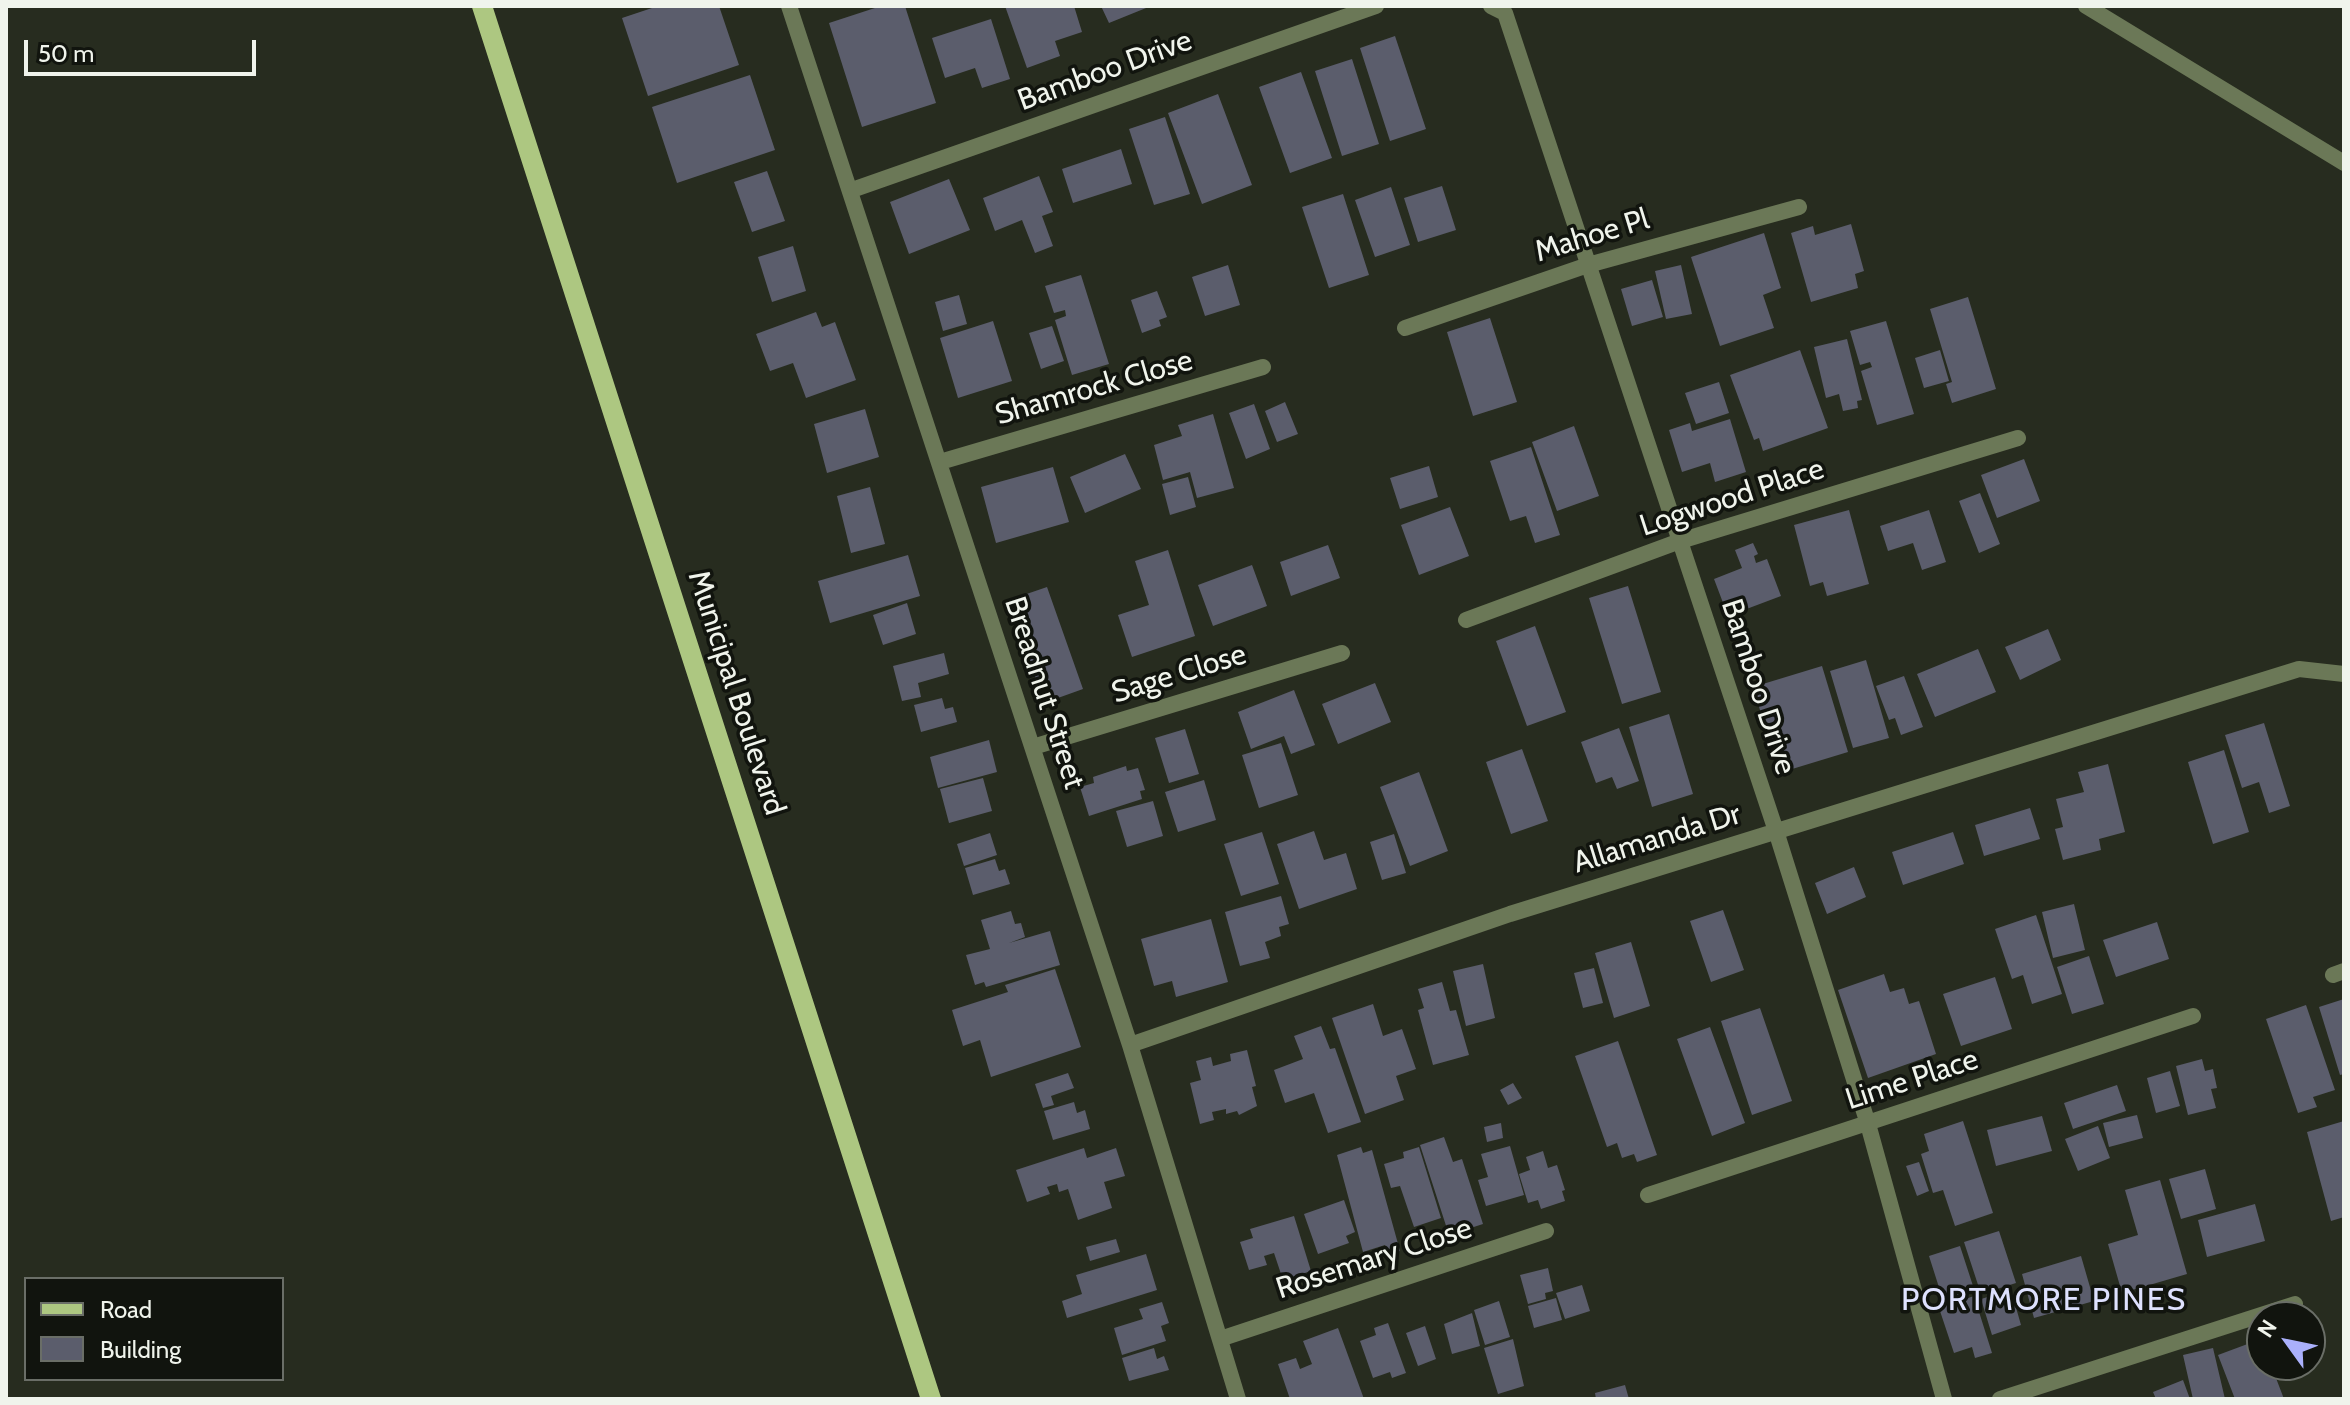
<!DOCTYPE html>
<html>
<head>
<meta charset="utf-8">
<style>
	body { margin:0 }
	#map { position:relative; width:2350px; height:1405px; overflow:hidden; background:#272c1f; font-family:Cabin,sans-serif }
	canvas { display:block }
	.frame { position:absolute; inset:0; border:8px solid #f0f4ec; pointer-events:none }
	.legend { position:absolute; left:24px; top:1277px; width:260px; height:104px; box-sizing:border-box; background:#11140e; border:2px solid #6a6e67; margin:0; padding:10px 14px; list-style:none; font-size:24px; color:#f0f4ec }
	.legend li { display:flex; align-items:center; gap:16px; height:40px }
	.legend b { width:40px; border:2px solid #6a6e67 }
	.north { position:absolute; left:2246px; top:1301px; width:80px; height:80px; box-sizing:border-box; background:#11140e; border:2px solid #6a6e67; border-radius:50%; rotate:303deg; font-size:22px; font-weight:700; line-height:32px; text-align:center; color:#f0f4ec }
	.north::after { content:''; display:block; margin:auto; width:28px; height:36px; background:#aab0fb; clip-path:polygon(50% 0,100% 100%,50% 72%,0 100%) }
	.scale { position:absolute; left:24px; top:40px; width:232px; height:36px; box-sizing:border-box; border:4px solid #f0f4ec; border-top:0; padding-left:10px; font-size:24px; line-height:28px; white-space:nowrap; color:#f0f4ec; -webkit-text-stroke:6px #11140e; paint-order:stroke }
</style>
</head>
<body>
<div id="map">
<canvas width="2350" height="1405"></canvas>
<div class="frame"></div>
<ul class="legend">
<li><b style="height:10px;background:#adc781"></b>Road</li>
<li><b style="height:22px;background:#5b5d6c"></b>Building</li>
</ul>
<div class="north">N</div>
<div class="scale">50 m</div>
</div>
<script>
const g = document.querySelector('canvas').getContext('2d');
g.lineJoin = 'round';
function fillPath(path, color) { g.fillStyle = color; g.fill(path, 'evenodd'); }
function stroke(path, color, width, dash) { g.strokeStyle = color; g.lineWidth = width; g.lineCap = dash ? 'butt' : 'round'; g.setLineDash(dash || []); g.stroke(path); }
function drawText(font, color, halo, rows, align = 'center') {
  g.font = font + ' Cabin,sans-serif'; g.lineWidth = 7; g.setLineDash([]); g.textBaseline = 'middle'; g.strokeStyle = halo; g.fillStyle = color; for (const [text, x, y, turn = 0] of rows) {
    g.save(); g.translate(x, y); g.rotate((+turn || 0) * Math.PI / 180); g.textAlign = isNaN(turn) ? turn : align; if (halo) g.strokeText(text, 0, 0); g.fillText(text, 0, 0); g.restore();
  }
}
fillPath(new Path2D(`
	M658,6H719L739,65L648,96L622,18Z
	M881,6H905L936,103L862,127L829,23Z
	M1005,6H1074L1082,32L1055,41L1060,56L1027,68Z
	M1101,6H1151L1109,23Z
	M991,19L1010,79L982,88L975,68L945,78L932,38Z
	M1395,36L1426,129L1390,141L1360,48Z
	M1352,59L1379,144L1342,156L1315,71Z
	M1301,72L1332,158L1290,173L1259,87Z
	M750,75L775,150L677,183L652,107Z
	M1218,94L1252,185L1202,204L1168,113Z
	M1165,117L1190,194L1154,205L1129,129Z
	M1121,149L1132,184L1073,203L1062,169Z
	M767,171L785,221L752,232L734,182Z
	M1039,176L1053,212L1042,216L1053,246L1035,253L1022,220L995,231L983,198Z
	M949,179L970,230L909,254L890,202Z
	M1442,186L1456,230L1418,242L1404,198Z
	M1391,187L1410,245L1375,257L1355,200Z
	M1343,194L1369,275L1329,288L1302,207Z
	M1851,224L1864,271L1855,274L1858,288L1811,302L1791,233L1813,226L1815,235Z
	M1764,233L1781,288L1763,295L1774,328L1720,346L1691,257Z
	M793,246L806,291L772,302L758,257Z
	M1228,265L1240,305L1205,316L1192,277Z
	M1681,265L1692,314L1666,319L1655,271Z
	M1081,275L1109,364L1072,375L1055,320L1066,316L1065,310L1054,313L1045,286Z
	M1652,280L1663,317L1632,326L1621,289Z
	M1157,291L1167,317L1159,320L1161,326L1142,333L1131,300Z
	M959,295L967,324L943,331L935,302Z
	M1968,297L1996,389L1952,403L1946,384L1952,382L1930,309Z
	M816,312L822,327L835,322L856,380L806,398L793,363L770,371L756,334Z
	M1490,318L1517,402L1473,416L1447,332Z
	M993,321L1012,381L958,398L940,338Z
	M1886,321L1914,414L1877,425L1861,371L1872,367L1870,362L1860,365L1850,331Z
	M1052,326L1064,361L1041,369L1029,333Z
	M1847,339L1862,400L1857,401L1858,408L1843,411L1839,394L1826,398L1814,347Z
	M1800,350L1828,428L1763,451L1759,438L1754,440L1730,375Z
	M1940,350L1949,381L1924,388L1915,358Z
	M1719,382L1729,413L1696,424L1685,393Z
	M1285,402L1298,434L1277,442L1265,411Z
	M1254,404L1270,449L1246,459L1229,413Z
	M865,409L879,457L827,473L814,424Z
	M1213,414L1234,488L1197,498L1190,472L1163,480L1154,445L1182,436L1178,425Z
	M1730,419L1746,472L1715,482L1710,463L1682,472L1669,430L1690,423L1692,431Z
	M1574,426L1599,496L1557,511L1532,442Z
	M1531,447L1560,535L1535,543L1526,516L1510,521L1490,461Z
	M1125,454L1141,489L1085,513L1070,477Z
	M2024,459L2040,501L1997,518L1981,475Z
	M1429,466L1438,497L1400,509L1390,478Z
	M1053,467L1069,522L996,543L981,487Z
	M1188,477L1196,507L1170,515L1162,484Z
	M870,487L885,544L851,553L837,496Z
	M1980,493L2000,544L1979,553L1959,501Z
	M1450,507L1469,556L1419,575L1401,525Z
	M1849,510L1869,584L1827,596L1823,582L1810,586L1794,525Z
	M1929,510L1946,562L1922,570L1913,543L1888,551L1880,526Z
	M1753,543L1758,554L1754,556L1756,563L1767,559L1781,596L1728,616L1714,579L1742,568L1735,550Z
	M1328,545L1340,578L1291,596L1280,562Z
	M1168,550L1195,636L1132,657L1118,615L1149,605L1135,561Z
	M908,555L920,596L830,623L818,581Z
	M1252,565L1267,606L1213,626L1198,585Z
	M1628,586L1661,692L1622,704L1589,598Z
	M1047,587L1083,689L1044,703L1009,600Z
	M907,603L916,634L883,645L873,615Z
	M1535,626L1566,712L1527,726L1496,641Z
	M2048,629L2061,660L2020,680L2005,647Z
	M1978,649L1996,692L1935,717L1917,674Z
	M944,653L949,674L918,683L921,697L902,701L893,666Z
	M1866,660L1889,738L1853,748L1830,671Z
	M1822,666L1848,752L1779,773L1753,687Z
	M1904,676L1923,727L1901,735L1895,718L1889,720L1876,686Z
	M1375,683L1391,722L1338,744L1322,704Z
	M1294,690L1315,745L1291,754L1284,736L1251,749L1238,712Z
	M942,698L945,709L953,707L957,722L921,732L914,705Z
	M1669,714L1693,794L1652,807L1629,727Z
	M2264,723L2290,806L2269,813L2259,782L2242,788L2225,735Z
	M1619,728L1639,781L1617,789L1612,777L1596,783L1581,742Z
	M1185,729L1199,774L1169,783L1155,738Z
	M989,740L997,772L938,788L930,757Z
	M1281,743L1298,795L1259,808L1242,755Z
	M1522,749L1548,821L1511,834L1486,762Z
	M2224,750L2249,832L2213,844L2188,762Z
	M2108,764L2125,832L2099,839L2101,850L2063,860L2055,829L2063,827L2056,799L2084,792L2078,772Z
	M1126,766L1127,771L1138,768L1145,790L1140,791L1142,799L1089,816L1080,787L1094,783L1093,777Z
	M1419,772L1448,851L1410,866L1380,787Z
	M983,778L992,811L949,823L940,789Z
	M1204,780L1216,820L1178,832L1165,792Z
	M1153,801L1163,836L1127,847L1116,811Z
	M2030,808L2040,839L1984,856L1975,825Z
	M1314,831L1324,860L1346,853L1357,889L1299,909L1277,844Z
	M1262,832L1279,884L1241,896L1224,844Z
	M1953,832L1964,864L1903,885L1892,852Z
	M990,833L997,855L964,866L957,844Z
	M1394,834L1406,873L1382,880L1370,842Z
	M995,859L999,871L1005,869L1010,884L973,895L965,868Z
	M1854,867L1866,897L1827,914L1815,883Z
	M1281,896L1289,924L1279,927L1281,936L1265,942L1270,958L1240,966L1225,912Z
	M2074,904L2085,950L2053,958L2042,912Z
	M1723,910L1744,970L1711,982L1690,921Z
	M1011,911L1015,924L1021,923L1025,937L1009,943L1050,931L1060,965L986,987L984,982L975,985L966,955L990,949L981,920Z
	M2036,915L2062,994L2032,1004L2023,975L2012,979L1995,929Z
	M1211,919L1228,982L1176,997L1172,981L1154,986L1141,939Z
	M2157,922L2169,959L2116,977L2103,940Z
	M1631,942L1650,1006L1614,1018L1595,953Z
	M2089,956L2104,1004L2072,1014L2057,967Z
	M1483,964L1495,1018L1466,1026L1453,971Z
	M1594,968L1603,1003L1583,1008L1574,973Z
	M1055,969L1081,1047L991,1077L980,1040L963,1046L952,1010L1008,992L1005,985Z
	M1884,974L1890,992L1904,988L1909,1004L1919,1001L1936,1054L1868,1078L1838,990Z
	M1995,977L2012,1029L1961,1046L1943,994Z
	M1442,982L1450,1011L1456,1010L1469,1055L1433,1065L1418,1010L1424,1008L1418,989Z
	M2344,999V1074L2340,1075L2319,1007Z
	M1373,1004L1383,1036L1402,1029L1416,1069L1396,1076L1404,1100L1365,1114L1332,1018Z
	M2306,1005L2335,1090L2313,1097L2317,1107L2298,1113L2266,1019Z
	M1760,1008L1792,1101L1752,1115L1721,1021Z
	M1321,1026L1330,1049L1335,1048L1361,1122L1328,1133L1314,1093L1285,1103L1274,1070L1303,1059L1294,1036Z
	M1710,1027L1745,1123L1712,1136L1677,1039Z
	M1618,1041L1657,1155L1637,1162L1634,1154L1622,1158L1617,1143L1607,1147L1575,1056Z
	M1247,1050L1256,1086L1252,1087L1257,1106L1239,1115L1237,1111L1226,1114V1109L1212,1112L1214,1120L1200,1124L1190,1083L1201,1080L1196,1061L1211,1057L1213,1066L1231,1061L1230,1054Z
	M2202,1059L2205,1071L2213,1069L2217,1088L2211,1089L2216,1108L2188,1115L2176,1066Z
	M2170,1071L2180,1106L2156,1113L2147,1078Z
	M1068,1073L1074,1088L1051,1096L1054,1105L1043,1108L1035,1084Z
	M1513,1083L1522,1098L1508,1105L1500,1090Z
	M2117,1085L2126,1111L2073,1129L2064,1103Z
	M1074,1102L1077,1113L1085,1110L1090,1129L1053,1140L1044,1111Z
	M2137,1115L2143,1138L2109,1147L2103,1123Z
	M2042,1116L2052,1151L1996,1166L1987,1130Z
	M1963,1121L1993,1213L1955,1226L1943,1190L1933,1193L1921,1154L1929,1151L1924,1134Z
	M2344,1121V1217L2331,1221L2307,1132Z
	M1501,1123L1503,1138L1487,1142L1484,1127Z
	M2098,1126L2110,1158L2078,1171L2065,1139Z
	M1444,1137L1453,1162L1462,1159L1483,1224L1449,1235L1420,1145Z
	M1510,1146L1524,1195L1486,1206L1478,1180L1488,1177L1481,1154Z
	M1361,1147L1363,1153L1372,1150L1400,1251L1388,1254L1385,1245L1363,1252L1337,1155Z
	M1419,1147L1441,1218L1414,1227L1400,1186L1391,1188L1384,1164L1404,1158L1403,1152Z
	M1084,1148L1087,1158L1116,1148L1125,1176L1104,1182L1112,1208L1078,1220L1068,1189L1059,1192L1057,1184L1047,1187L1050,1194L1027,1202L1016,1170Z
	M1543,1151L1548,1168L1557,1165L1565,1190L1562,1191L1565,1201L1541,1209L1538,1200L1528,1203L1519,1174L1530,1170L1526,1157Z
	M1919,1162L1929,1191L1917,1196L1906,1166Z
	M2205,1169L2216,1209L2181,1219L2169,1179Z
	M2160,1180L2187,1274L2122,1293L2108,1244L2138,1235L2125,1190Z
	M1344,1200L1355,1232L1346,1236L1349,1243L1318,1254L1304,1214Z
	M2255,1204L2265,1241L2207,1257L2198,1220Z
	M1294,1216L1311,1271L1283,1280L1274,1253L1264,1256L1267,1265L1249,1270L1240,1242L1253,1238L1250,1229Z
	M1999,1231L2016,1283L1981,1294L1964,1242Z
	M1116,1239L1120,1252L1090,1261L1086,1247Z
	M1960,1246L1974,1289L1943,1300L1929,1256Z
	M1146,1254L1157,1290L1067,1318L1062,1301L1082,1294L1076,1275Z
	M2081,1256L2094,1301L2034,1318L2022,1274Z
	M1548,1268L1553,1291L1545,1293L1546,1299L1528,1304L1520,1275Z
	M1582,1285L1590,1311L1565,1319L1556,1293Z
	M2011,1290L2021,1325L1992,1335L1981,1299Z
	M1974,1296L1992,1353L1975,1358L1972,1347L1954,1353L1939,1308Z
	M1556,1298L1562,1320L1534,1328L1528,1306Z
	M1499,1301L1510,1337L1485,1345L1474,1310Z
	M1162,1302L1169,1323L1161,1326L1166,1341L1122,1355L1114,1328L1143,1319L1139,1309Z
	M1472,1313L1480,1346L1452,1354L1444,1324Z
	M1388,1323L1406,1373L1392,1378L1390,1372L1373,1378L1360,1341L1376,1335L1374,1328Z
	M1425,1326L1436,1359L1418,1366L1406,1333Z
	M1338,1328L1364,1399H1290L1278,1364L1296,1358L1300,1369L1312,1364L1303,1341Z
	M1513,1339L1524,1386L1498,1394L1484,1348Z
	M2261,1339L2262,1365H2271L2284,1399H2235L2218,1355Z
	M1154,1348L1157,1359L1164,1356L1169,1370L1129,1381L1122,1358Z
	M2213,1348L2225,1399H2193L2183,1355Z
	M2183,1380L2190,1399H2156L2153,1392Z
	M1625,1385L1629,1399H1596L1595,1393Z`), '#5b5d6c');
stroke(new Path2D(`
	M789,6L1130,1045L1238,1399
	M1491,6L1505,13L1776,831L1868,1124L1944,1399
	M2086,6L2344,163
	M852,190L1376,6
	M1405,328L1588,265L1799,207
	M940,462L1263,367
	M1466,620L1680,541L2018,438
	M1033,747L1342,653
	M2333,975L2344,971
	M1130,1045L1510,914L2299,669L2344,674
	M1648,1195L2193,1016
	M1220,1339L1546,1231
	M2000,1399L2295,1304`), '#6b7857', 16);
stroke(new Path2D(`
	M482,6L931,1399`), '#adc781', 20);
drawText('30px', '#f0f4ec', '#11140e', [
	["Bamboo Drive",1105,71,-20],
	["Mahoe Pl",1592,236,-17],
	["Shamrock Close",1094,388,-16],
	["Logwood Place",1732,498,-18],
	["Sage Close",1179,674,-17],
	["Bamboo Drive",1758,687,72],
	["Municipal Boulevard",736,693,72],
	["Breadnut Street",1044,693,72],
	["Allamanda Dr",1657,839,-17],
	["Lime Place",1912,1080,-18],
	["Rosemary Close",1374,1259,-18]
]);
g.letterSpacing = '2px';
drawText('32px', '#dee1fe', '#11140e', [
	["PORTMORE PINES",2044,1301]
]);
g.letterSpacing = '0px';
</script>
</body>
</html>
